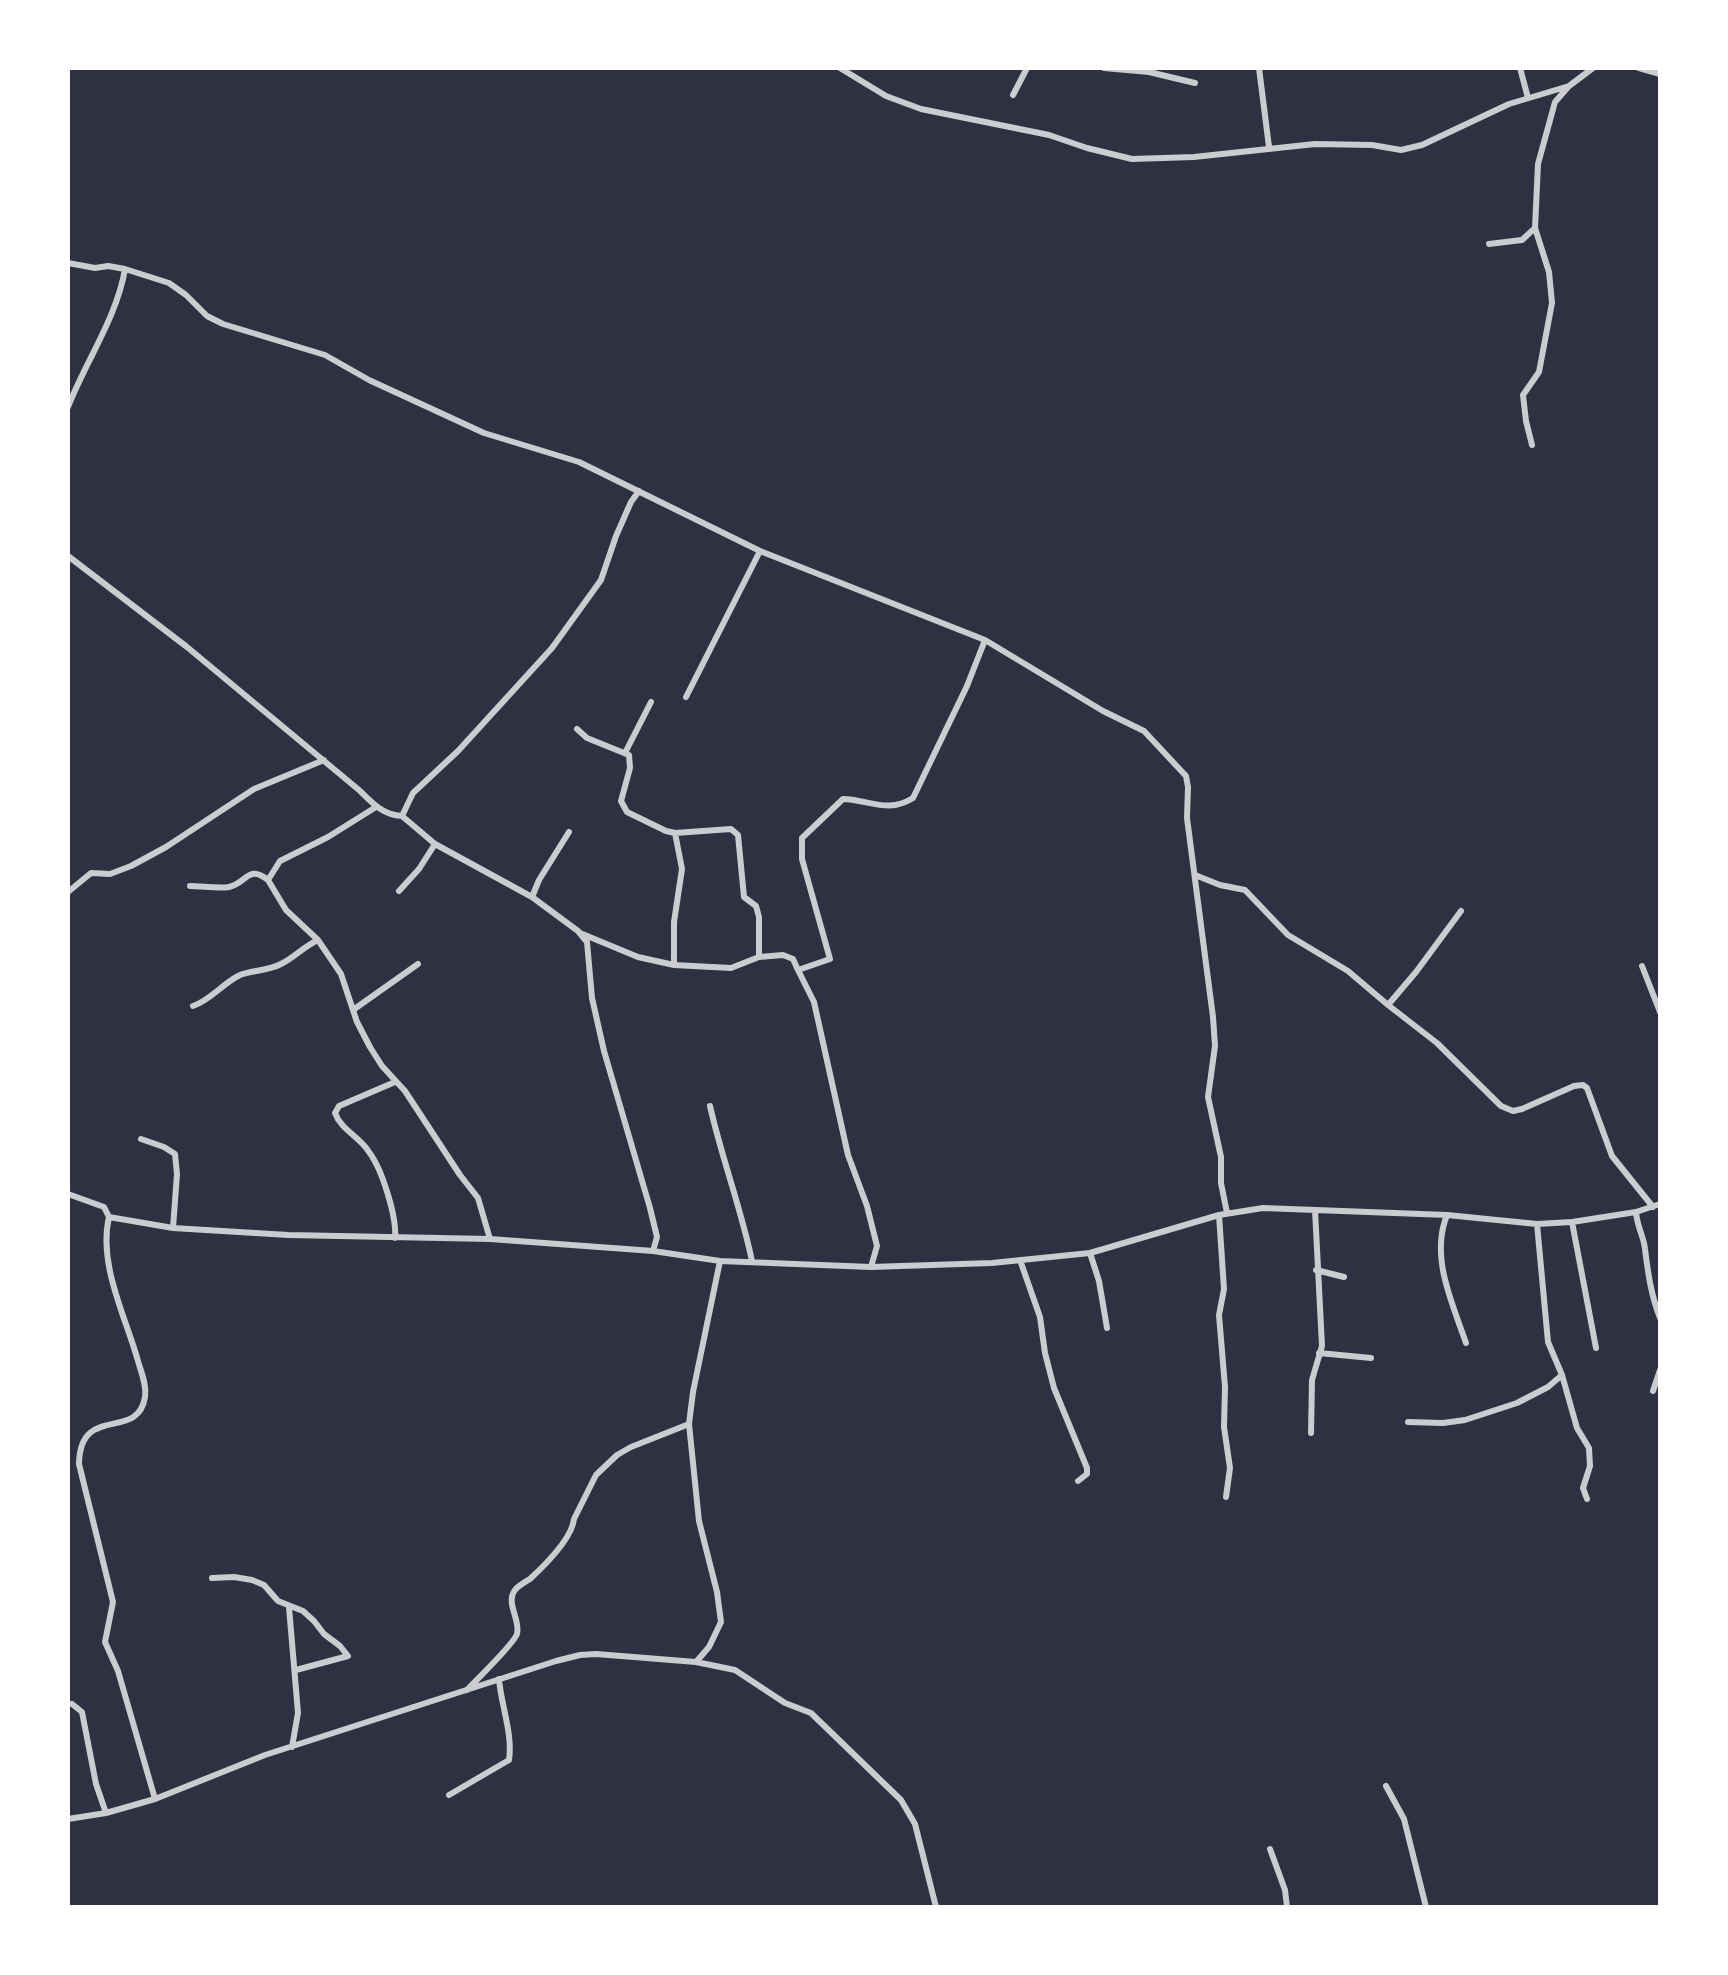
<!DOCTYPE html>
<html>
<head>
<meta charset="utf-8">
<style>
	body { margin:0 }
	#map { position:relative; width:1728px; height:1975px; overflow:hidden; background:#2d3142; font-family:Overpass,sans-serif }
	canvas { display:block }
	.frame { position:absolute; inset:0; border:70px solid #fff; pointer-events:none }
</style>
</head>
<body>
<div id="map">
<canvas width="1728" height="1975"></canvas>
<div class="frame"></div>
</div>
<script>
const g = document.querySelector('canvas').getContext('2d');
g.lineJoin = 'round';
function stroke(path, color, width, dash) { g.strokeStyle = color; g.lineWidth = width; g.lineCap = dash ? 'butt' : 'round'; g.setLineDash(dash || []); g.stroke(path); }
stroke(new Path2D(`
	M840,68L886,96L921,109L1049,135L1087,148L1132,159L1194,157L1315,144L1372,145L1401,150L1422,145L1509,104L1569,86L1593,68
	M1104,68L1149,72L1195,83
	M1259,68L1269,147
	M1520,68L1528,98
	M1639,68L1660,74
	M1013,95L1027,68
	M1489,244L1522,240L1535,228
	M68,263L95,268L108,266L125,269L169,283L186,295L207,316L223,324L325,355L369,380L484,433L579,462L760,551L985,640L1103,711L1144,731L1186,776L1188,787L1187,818L1213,1017L1215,1046L1208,1097L1221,1157V1183L1227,1213
	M68,407C86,361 117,317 125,269
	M1532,445L1526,421L1523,395L1539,372L1552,303L1549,272L1535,228L1538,164L1555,102L1569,86
	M639,491L631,502L616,536L601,580L552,648L458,751L413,793L402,816L435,844L532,897L578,931L587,942L592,998L604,1051L650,1208L657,1237L653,1251
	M68,556L187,647L359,790C372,803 383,815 402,816
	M686,697L760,551
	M577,729L587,738L629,755L630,768L621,801L627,812L666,831L675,833L731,829L738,835L744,897L756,906L759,917V957L783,955L793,959L798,970
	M625,753L651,702
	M376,807L328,837L280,861L268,880L286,910L318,940L341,974L357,1022L370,1047L382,1066L405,1091L460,1175L478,1198L490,1239
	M1195,875L1220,885L1245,890L1288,935L1348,971L1388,1005L1437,1043L1501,1106L1513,1111L1522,1109L1574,1086L1583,1085L1587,1088L1612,1156L1653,1207
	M190,886C202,886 218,889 229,887C247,883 248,864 268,880
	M399,891L419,869L435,844
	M68,892L91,873L110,874L131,866L166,847L254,789L324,760
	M532,897L539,880L569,832
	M580,933L638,957L674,965L731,968L759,957
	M674,965V922L682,869L675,833
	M1642,966L1660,1012
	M1388,1005L1416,972L1461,911
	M193,1006C211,1000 223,983 240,975C253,970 268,971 281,964C295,957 303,947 318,940
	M353,1010L418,964
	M710,1106C722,1159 741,1208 752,1261
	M141,1139L164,1147L175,1154L177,1174L173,1228
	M68,1194L104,1207L109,1217L173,1228L288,1235L490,1239L653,1251L720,1261L871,1267L992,1263L1090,1253L1219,1215L1263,1208L1447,1215L1537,1224L1572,1222L1636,1212L1660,1204
	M1636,1212C1637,1227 1644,1237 1645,1249C1648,1273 1651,1295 1660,1318
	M1219,1215L1224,1289L1219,1315L1225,1387L1224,1427L1230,1468L1226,1497
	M1447,1215C1430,1257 1452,1302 1466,1343
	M109,1217C98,1264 125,1315 138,1361C141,1372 147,1385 145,1397C138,1442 80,1403 79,1464L113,1602L105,1642L118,1671L155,1799
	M1572,1222L1596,1348
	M1537,1224L1548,1342L1562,1375L1577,1428L1589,1448L1590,1466L1583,1488L1587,1499
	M395,1238C397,1217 382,1169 369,1152C360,1137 341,1130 335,1113L339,1106L395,1082
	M1090,1253L1099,1281L1107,1328
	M1020,1260L1040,1317L1045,1353L1054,1388L1087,1468V1474L1078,1481
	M871,1267L877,1246L867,1206L848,1155L814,1002L798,970L830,959L802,859V838L843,799C871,800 887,814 913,798L967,686L985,640
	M1316,1270L1344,1277
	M1319,1353L1371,1358
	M1653,1391L1660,1370
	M1408,1422L1443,1423L1465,1420L1517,1403L1548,1387L1562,1375
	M1311,1433L1312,1380L1322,1346L1315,1210
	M212,1578L234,1577L252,1580L264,1585L278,1601L303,1611L314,1621L324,1634L340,1646L348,1656L296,1670
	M289,1607L298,1713L292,1747
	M696,1662L709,1647L721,1622L717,1592L699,1521L689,1424L693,1392L720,1261
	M467,1690C477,1679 514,1644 517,1634C521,1620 505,1603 515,1590C518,1586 525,1582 530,1579C544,1566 572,1539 574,1519L596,1475L617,1455L631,1447L689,1424
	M72,1704L82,1712L96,1784L106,1813
	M1386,1786L1404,1819L1426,1907
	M449,1795L509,1760C513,1734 501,1705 499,1679
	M68,1819L106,1813L155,1799L265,1755L556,1661L580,1655L596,1654L696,1662L735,1670L785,1703L811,1713L901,1800L915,1824L936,1907
	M1270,1849L1285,1890L1287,1907`), '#caccd0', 6);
</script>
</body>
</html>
